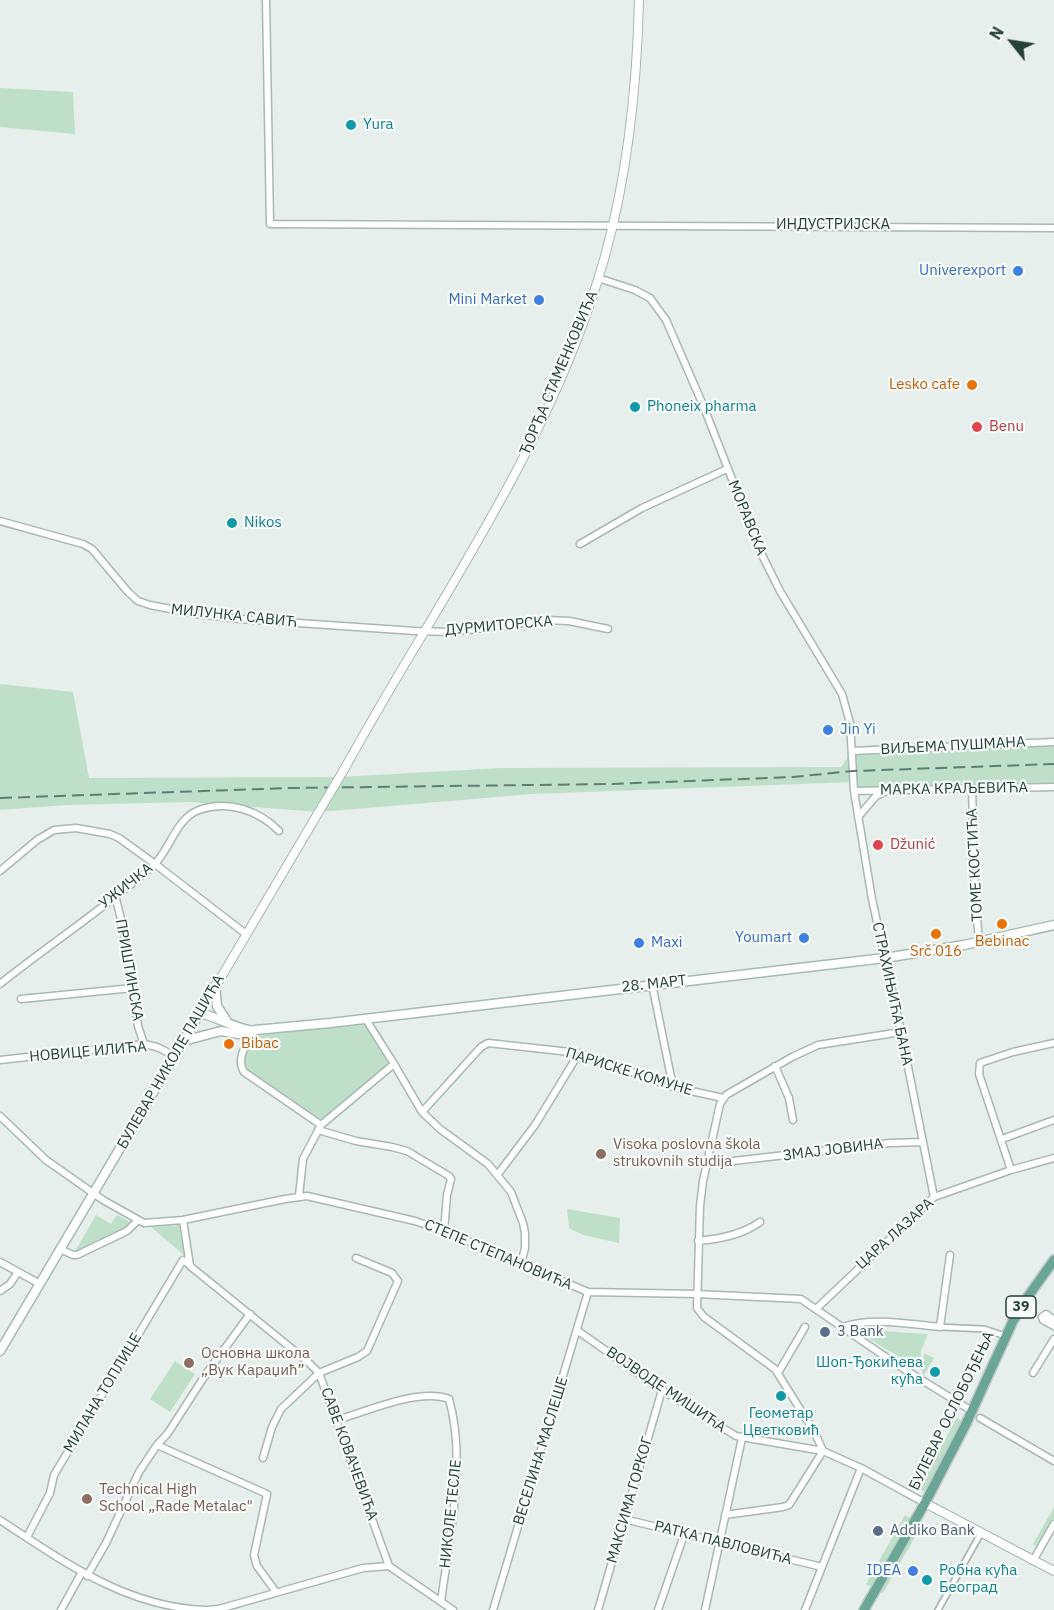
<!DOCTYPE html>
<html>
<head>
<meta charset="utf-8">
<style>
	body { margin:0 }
	#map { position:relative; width:1054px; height:1610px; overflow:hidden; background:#e6efeb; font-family:"IBM Plex Sans",sans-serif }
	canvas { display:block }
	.north { position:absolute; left:982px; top:12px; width:60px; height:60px; -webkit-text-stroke:4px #f7fbf9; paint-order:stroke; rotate:300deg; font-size:16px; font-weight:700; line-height:24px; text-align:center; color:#24423a }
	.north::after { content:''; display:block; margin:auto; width:21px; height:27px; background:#24423a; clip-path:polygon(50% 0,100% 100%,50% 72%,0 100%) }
</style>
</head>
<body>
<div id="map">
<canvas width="1054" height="1610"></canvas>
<div class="north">N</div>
</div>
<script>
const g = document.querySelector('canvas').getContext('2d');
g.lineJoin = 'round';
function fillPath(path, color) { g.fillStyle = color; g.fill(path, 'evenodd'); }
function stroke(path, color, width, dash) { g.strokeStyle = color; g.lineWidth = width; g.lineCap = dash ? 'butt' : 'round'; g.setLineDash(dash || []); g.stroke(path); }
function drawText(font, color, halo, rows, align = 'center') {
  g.font = font + ' "IBM Plex Sans",sans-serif'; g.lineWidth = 4.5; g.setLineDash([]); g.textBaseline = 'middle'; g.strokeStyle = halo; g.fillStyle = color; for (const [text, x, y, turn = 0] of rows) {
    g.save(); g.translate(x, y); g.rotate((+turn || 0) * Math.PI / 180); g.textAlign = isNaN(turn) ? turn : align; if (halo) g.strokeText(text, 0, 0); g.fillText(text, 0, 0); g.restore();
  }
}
fillPath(new Path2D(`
	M0,88L73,92L75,134L0,127Z
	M0,684L73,692L89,778L339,777L501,768L841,767L852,751L1054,742V787L855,789L854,782L533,794L319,812L190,802L67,805L0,810Z
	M365,1018L394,1064L321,1125L247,1075L240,1061L255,1030Z
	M567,1209L620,1218L619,1243L583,1235L569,1228Z
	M96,1215L111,1224L117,1215L130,1222L124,1228L74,1253Z
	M179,1225L185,1256L151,1227Z
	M863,1325L866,1326V1330L928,1334L921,1351L919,1369L858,1332L857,1329Z
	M924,1353L934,1358L924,1375L922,1373Z
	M175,1361L195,1374L170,1412L150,1399Z
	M957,1418L964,1422L926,1493L918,1488Z
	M1054,1507V1520L1039,1547L1033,1544Z
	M905,1515L912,1519L873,1588L866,1584Z
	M919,1524L922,1525L883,1593L881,1592Z`), '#bfe0c8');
const pedestrian = new Path2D(`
	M940,1327L984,1329L1005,1336
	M938,1610L981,1533`);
const minor = new Path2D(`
	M266,0L270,224L1054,228
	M598,278L635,290L650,298L666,320L703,405L761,553L780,591L842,694L850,723L854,791L872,899L901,1032L934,1197
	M0,521L83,544L92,549L128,592L138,601L150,605L196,614L240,619L415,631L452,632L547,620L569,621L608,629
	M580,544L642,508L727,469
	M852,751L1054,742
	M972,788L975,891L979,942
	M854,791L1054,787
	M858,817L876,796L885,792
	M0,871L37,840L54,830L76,828L110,834L119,838L155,864L246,934
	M115,895L124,931L138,1026L144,1044
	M0,984C50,944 105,908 153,866C170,850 176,818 199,810C229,800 258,810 279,831
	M652,984L673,1087
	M21,999L133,988
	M365,1018L394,1064L422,1112L440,1129L488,1164L511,1192L523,1223L525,1233V1248L521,1264
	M255,1030C248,1043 235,1057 244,1072L321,1125
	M0,1060L144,1044L157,1047L175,1056
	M775,1066L789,1098L793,1120
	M422,1112L481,1047L488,1043L579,1053L673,1087L723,1098
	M0,1116L46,1160L103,1200L144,1223L183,1220L285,1199L307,1196L415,1221L444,1231L588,1292L696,1294L801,1299L896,1364L972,1411
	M318,1130L356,1141L392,1147L407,1151L449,1176L451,1179L447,1195L444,1231
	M1002,1139L1054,1120
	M707,1164L890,1143L923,1142
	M1011,1170L979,1074L980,1063L1013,1052L1054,1043
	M498,1174L535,1125L579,1053
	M299,1196L303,1159L321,1125L394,1064
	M183,1220L190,1266L307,1361L319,1373L389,1566
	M698,1241C720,1239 742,1235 760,1222
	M60,1249L73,1255H77L127,1231L137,1221
	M0,1262L40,1284
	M0,1291L10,1284L18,1272
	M816,1309L934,1197L1011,1170L1054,1158
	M1054,1320L1046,1314L1042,1317L1043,1320L1054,1326
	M843,1327C873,1317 908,1324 940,1327L950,1255
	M578,1331L662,1390L736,1436L823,1451L861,1468L925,1503
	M778,1373L805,1327
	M1033,1373L1054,1339
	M980,1418L1054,1461
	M337,1420C368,1411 418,1388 449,1399C467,1461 449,1539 441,1602
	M157,1445L267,1494L254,1555L257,1566L276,1592
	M823,1451L815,1433L775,1369L704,1317L697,1308L700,1206L703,1181L720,1104L726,1095L792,1057L818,1045L901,1032
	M263,1458L272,1427L281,1409L319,1373L358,1357L367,1351L398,1281L392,1273L356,1258
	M725,1515L783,1507L789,1505L823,1451
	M624,1519L822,1567
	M0,1520C64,1562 126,1607 205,1610
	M27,1537L50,1493L54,1475L183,1260L190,1265
	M1033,1561L1054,1524
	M389,1566L453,1610
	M87,1576L106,1543L139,1472L157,1445L168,1433L206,1374L250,1314
	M61,1610L82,1572
	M207,1610L219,1609L363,1568L389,1566
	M493,1610L588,1292
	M598,1610L662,1390
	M658,1610L684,1535
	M705,1610L742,1438
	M805,1610L861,1468`);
const tertiary = new Path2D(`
	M342,773C370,723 399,673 429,624C500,505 567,391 605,256C628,173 637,86 639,0
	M200,1013L314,820
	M925,1503L1054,1571`);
const secondary = new Path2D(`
	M215,986L217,1006L226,1020
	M200,1013C217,1017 232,1027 249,1030
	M183,1041L221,1031L238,1034L255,1030L330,1023L885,958L964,945L1054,925
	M0,1351L200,1013`);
const primary = new Path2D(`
	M864,1610L925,1503L966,1424L1013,1321L1029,1295L1054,1260`);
stroke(pedestrian, '#a8b8b2', 8);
stroke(minor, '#a8b8b2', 9);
stroke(tertiary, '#a8b8b2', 10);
stroke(secondary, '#a4bbb3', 11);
stroke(primary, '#c2cac8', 12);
stroke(pedestrian, '#fff', 4.5);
stroke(minor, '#fff', 6);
stroke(tertiary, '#fff', 8);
stroke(secondary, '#fff', 8);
stroke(primary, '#6aa596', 9);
stroke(new Path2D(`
	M0,798L290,788L612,784L793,777L853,771L1054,764`), '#5f7d75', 2, [12, 6]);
const tertiaryBridge = new Path2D(`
	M314,820L342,773`);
stroke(tertiaryBridge, '#a8b8b2', 10, []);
stroke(tertiaryBridge, '#fff', 8);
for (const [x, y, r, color] of [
	[351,125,6,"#0f9aa8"],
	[1018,271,6,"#3f7fe0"],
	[539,300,6,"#3f7fe0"],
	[972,385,6,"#e8710a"],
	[635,407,6,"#0f9aa8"],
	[977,427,6,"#e0444e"],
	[232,523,6,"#0f9aa8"],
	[828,730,6,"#3f7fe0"],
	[878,845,6,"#e0444e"],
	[1002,924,6,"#e8710a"],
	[936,934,6,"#e8710a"],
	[804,938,6,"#3f7fe0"],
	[639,943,6,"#3f7fe0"],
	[229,1044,6,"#e8710a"],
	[601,1154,6,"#8d6e63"],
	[825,1332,6,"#5c6f8a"],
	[189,1363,6,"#8d6e63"],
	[935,1372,6,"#0f9aa8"],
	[781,1396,6,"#0f9aa8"],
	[87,1499,6,"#8d6e63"],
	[878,1531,6,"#5c6f8a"],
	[913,1571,6,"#3f7fe0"],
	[927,1580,6,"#0f9aa8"]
]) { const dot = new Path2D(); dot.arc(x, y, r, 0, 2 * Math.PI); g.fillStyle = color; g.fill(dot); stroke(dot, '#f7fbf9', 2); }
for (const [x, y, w] of [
	[1021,1307,30]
]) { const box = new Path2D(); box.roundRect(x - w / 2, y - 11, w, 22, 4.5); g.fillStyle = '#f7fbf9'; g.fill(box); stroke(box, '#24423a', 1.5); }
drawText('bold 14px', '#24423a', null, [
	["39",1021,1307]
]);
drawText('15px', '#0d838f', '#f7fbf9', [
	["Yura",363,125],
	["Phoneix pharma",647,407],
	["Nikos",244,523],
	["Шоп-Ђокићева",923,1363,"right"],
	["кућа",923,1380,"right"],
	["Геометар",781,1414,"center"],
	["Цветковић",781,1431,"center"],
	["Робна кућа",939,1571],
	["Београд",939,1588]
], 'left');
drawText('15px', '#24423a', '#f7fbf9', [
	["ИНДУСТРИЈСКА",833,225],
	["ЂОРЂА СТАМЕНКОВИЋА",559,373,-67],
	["МОРАВСКА",747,518,68],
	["МИЛУНКА САВИЋ",234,616,6],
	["ДУРМИТОРСКА",499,626,-5],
	["ВИЉЕМА ПУШМАНА",953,746,-3],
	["МАРКА КРАЉЕВИЋА",954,789,-1],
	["ТОМЕ КОСТИЋА",975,865,-93],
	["УЖИЧКА",126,886,-38],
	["ПРИШТИНСКА",129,970,80],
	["28. МАРТ",654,984,-6],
	["СТРАХИЊИЋА БАНА",892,994,78],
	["НОВИЦЕ ИЛИЋА",88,1052,-5],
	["БУЛЕВАР НИКОЛЕ ПАШИЋА",171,1062,-60],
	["ПАРИСКЕ КОМУНЕ",629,1072,17],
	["ЗМАЈ ЈОВИНА",833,1150,-7],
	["ЦАРА ЛАЗАРА",895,1234,-42],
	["СТЕПЕ СТЕПАНОВИЋА",498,1255,23],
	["ВОЈВОДЕ МИШИЋА",666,1390,34],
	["МИЛАНА ТОПЛИЦЕ",103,1393,-59],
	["БУЛЕВАР ОСЛОБОЂЕЊА",952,1411,-64],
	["ВЕСЕЛИНА МАСЛЕШЕ",541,1451,-73],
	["САВЕ КОВАЧЕВИЋА",349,1454,70],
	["МАКСИМА ГОРКОГ",630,1500,-74],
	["НИКОЛЕ ТЕСЛЕ",451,1514,-84],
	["РАТКА ПАВЛОВИЋА",723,1543,14]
]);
drawText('15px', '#366cbe', '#f7fbf9', [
	["Univerexport",1006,271],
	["Mini Market",527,300],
	["Jin Yi",840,730,"left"],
	["Youmart",792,938],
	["Maxi",651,943,"left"],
	["IDEA",901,1571]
], 'right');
drawText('15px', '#c56008', '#f7fbf9', [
	["Lesko cafe",960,385,"right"],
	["Bebinac",1002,942],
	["Srč 016",936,952],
	["Bibac",241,1044,"left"]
]);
drawText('15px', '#be3a42', '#f7fbf9', [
	["Benu",989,427],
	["Džunić",890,845]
], 'left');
drawText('15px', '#785e54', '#f7fbf9', [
	["Visoka poslovna škola",613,1145],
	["strukovnih studija",613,1162],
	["Основна школа",201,1354],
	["„Вук Караџић”",201,1371],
	["Technical High",99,1490],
	["School „Rade Metalac\"",99,1507]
], 'left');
drawText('15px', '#4e5e75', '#f7fbf9', [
	["3 Bank",837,1332],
	["Addiko Bank",890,1531]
], 'left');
</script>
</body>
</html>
